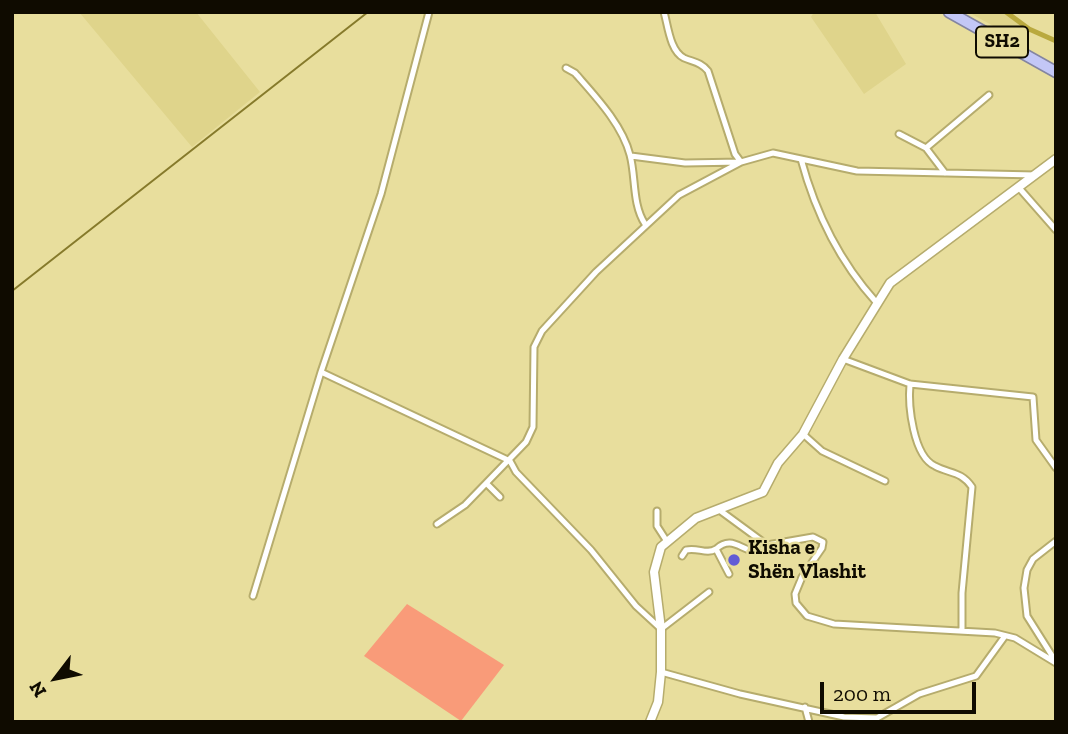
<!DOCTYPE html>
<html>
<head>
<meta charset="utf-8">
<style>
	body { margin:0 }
	#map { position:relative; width:1068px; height:734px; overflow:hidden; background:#e8de9d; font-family:"Zilla Slab",serif }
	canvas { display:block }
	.frame { position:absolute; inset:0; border:14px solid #0f0b00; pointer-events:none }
	.north { position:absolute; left:21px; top:643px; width:70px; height:70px; -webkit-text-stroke:5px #e8de9d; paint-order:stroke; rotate:238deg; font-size:19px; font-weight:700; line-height:28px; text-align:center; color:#0f0b00 }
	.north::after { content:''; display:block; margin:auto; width:24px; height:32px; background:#0f0b00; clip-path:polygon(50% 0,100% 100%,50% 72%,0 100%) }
	.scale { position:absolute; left:820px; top:682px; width:156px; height:32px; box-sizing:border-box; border:4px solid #0f0b00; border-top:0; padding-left:9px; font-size:21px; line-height:24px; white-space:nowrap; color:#0f0b00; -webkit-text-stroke:5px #e8de9d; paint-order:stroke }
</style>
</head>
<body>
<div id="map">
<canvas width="1068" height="734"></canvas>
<div class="frame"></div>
<div class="north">N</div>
<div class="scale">200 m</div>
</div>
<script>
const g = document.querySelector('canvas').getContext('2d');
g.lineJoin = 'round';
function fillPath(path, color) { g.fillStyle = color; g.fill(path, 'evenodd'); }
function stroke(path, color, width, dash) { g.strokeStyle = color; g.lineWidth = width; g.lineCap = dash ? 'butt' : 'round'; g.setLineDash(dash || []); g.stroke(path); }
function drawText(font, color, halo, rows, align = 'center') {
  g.font = font + ' "Zilla Slab",serif'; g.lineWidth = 5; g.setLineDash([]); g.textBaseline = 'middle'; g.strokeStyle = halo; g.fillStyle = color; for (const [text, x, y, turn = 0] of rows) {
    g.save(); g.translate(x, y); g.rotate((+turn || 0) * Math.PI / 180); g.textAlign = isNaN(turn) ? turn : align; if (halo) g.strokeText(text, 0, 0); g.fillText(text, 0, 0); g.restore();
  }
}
fillPath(new Path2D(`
	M79,12H196L260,92L192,147Z
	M814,12H875L906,64L864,94L811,17Z
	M968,12H1003L1030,32L1024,43Z`), '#dfd48b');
fillPath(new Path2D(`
	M407,604L504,665L461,721L364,656Z`), '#f99b79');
stroke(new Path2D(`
	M12,291L368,12`), '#867a2b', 2);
stroke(new Path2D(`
	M1006,12L1029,29L1056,41`), '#b9a93e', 5);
const street = new Path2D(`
	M664,12C668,26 670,51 684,58C693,62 701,62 708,71L735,154L741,162
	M566,68L575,73C595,96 622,124 630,155C636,177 632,204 645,224
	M899,134L926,148L945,173
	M926,148L989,95
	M631,156L685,163L741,162
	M801,159C815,211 840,262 876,302
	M1020,189L1056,230
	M843,359L910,384L1033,397L1036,440L1056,468
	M321,372L510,461L516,472L591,550L636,606L661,629L709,592
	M910,384C908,405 913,456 935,466C950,474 961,471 972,487L962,593V631
	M803,434L822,451L885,481
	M487,484L500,497
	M718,509L767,545L813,537L823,542L822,548L802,577L795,594L796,603L807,616L834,624L995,633L1015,638L1056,663
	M657,511V526L666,540
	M437,524L465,505L526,442L533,427L534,347L542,331L596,272L679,195L741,162L773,153L857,171L1035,175
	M1056,541L1033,559L1027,570L1024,588L1027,616L1056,662
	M682,556L686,550C698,547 706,555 716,549
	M729,574L716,549C734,533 743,555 762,551L767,545
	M253,596L321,372L381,194L429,12
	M661,672L740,694L844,717L877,718L919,694L976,676L1005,636
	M805,707L809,722`);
const secondary = new Path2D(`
	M650,722L658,702L661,672V629L654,572L661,547L696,518L763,492L778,463L803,434L843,359L890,283L1056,159`);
const highway = new Path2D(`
	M949,12L1056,72`);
stroke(street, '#b6ac6d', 9);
stroke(secondary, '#b6ac6d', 11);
stroke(highway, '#8485a0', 13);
stroke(street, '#fff', 5);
stroke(secondary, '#fff', 8);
stroke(highway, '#c3c7f6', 10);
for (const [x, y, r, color] of [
	[734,560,7,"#615cd5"]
]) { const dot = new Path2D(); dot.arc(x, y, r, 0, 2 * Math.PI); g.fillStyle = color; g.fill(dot); stroke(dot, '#e8de9d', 2.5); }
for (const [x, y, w] of [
	[1002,42,52]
]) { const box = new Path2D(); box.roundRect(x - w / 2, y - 15.5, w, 31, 5); g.fillStyle = '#e8de9d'; g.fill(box); stroke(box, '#0f0b00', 2); }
drawText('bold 19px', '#0f0b00', null, [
	["SH2",1002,42]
]);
drawText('bold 21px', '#0f0b00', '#e8de9d', [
	["Kisha e",748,548],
	["Shën Vlashit",748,572]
], 'left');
</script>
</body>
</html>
